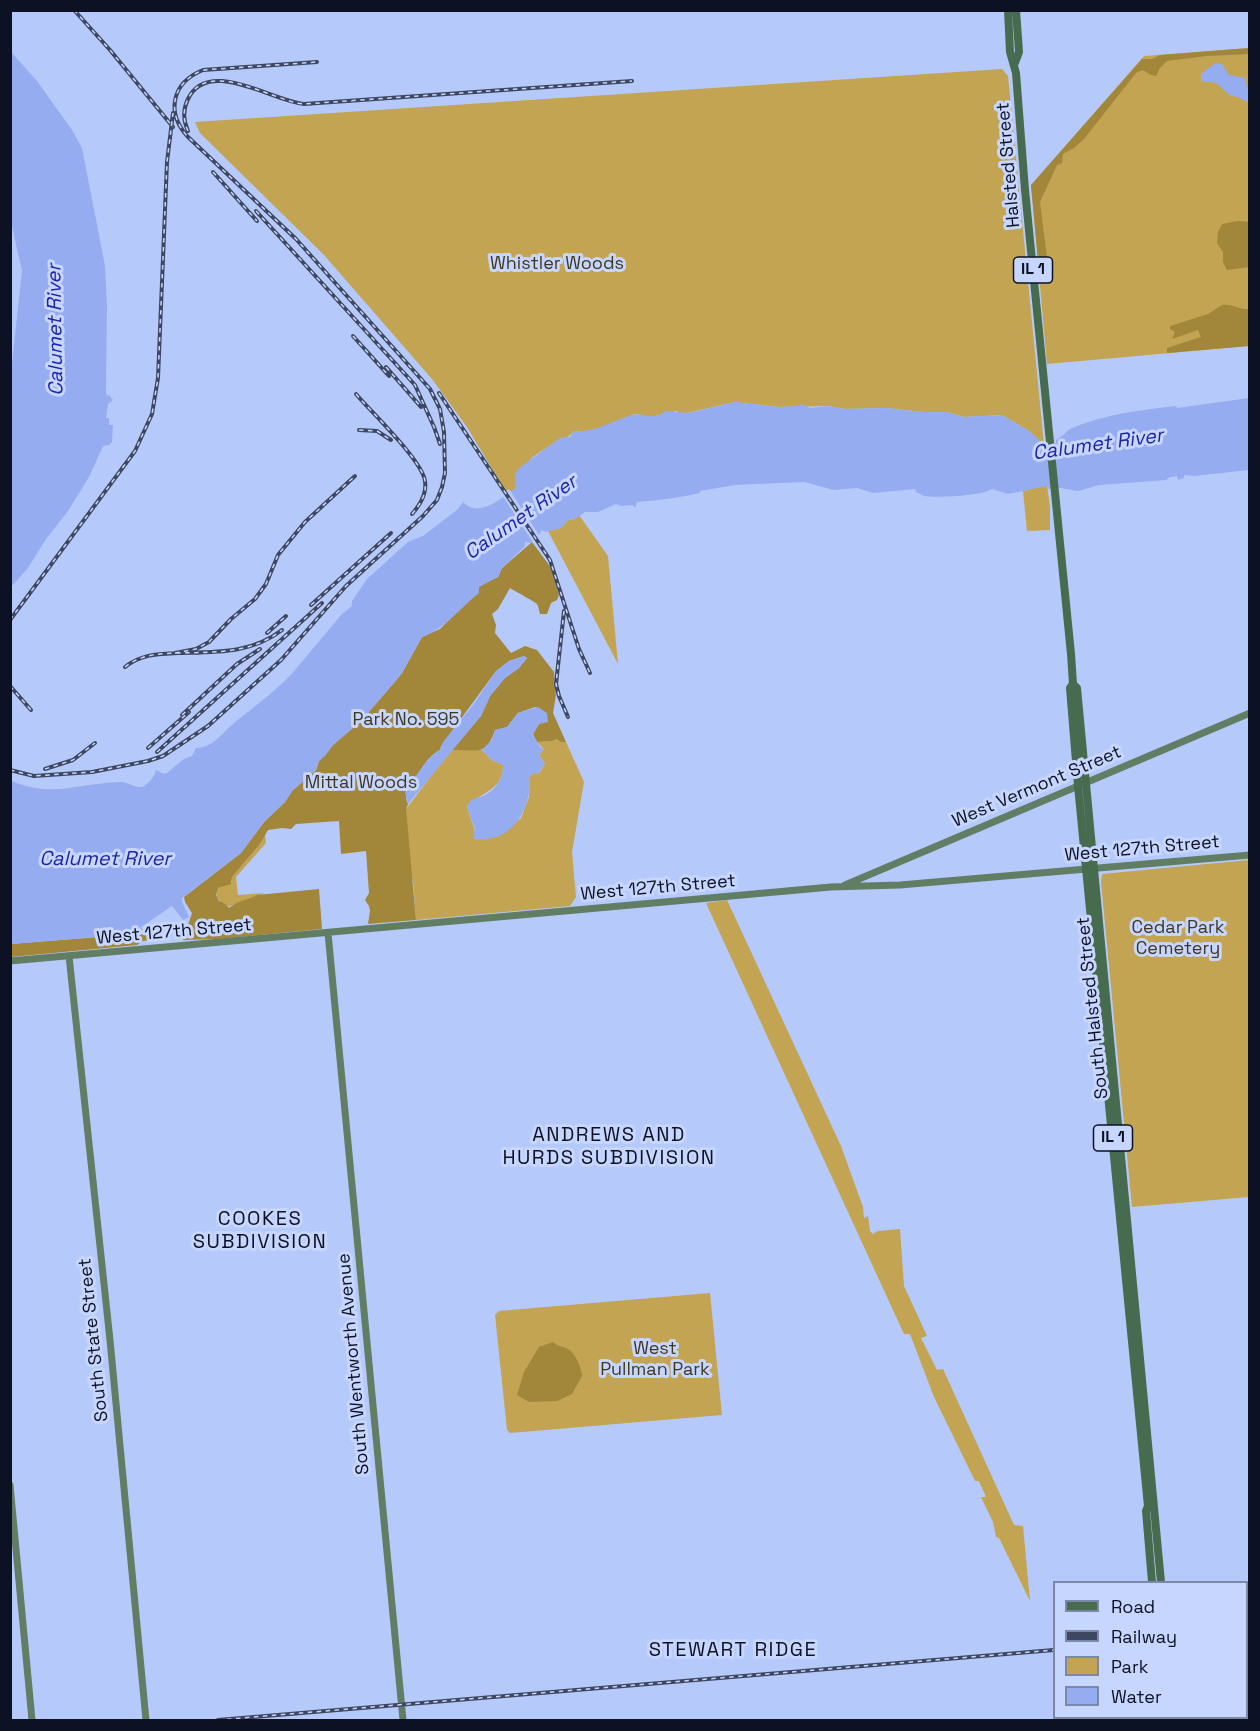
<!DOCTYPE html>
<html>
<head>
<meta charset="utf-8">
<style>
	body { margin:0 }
	#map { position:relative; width:1260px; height:1731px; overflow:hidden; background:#b6c9fb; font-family:"Space Grotesk",sans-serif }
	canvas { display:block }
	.frame { position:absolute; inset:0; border:12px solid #0c1223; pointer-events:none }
	.legend { position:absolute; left:1053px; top:1581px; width:195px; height:138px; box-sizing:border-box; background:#c7d6ff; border:2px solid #7c88a7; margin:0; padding:8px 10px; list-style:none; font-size:18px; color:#0c1223 }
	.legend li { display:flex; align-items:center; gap:12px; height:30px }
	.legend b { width:30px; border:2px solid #7c88a7 }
</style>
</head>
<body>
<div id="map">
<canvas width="1260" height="1731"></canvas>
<div class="frame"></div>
<ul class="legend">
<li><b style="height:8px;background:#476b4e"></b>Road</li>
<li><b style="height:8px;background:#3d4761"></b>Railway</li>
<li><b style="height:16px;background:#c2a452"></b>Park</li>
<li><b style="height:16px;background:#95adf0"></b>Water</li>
</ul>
</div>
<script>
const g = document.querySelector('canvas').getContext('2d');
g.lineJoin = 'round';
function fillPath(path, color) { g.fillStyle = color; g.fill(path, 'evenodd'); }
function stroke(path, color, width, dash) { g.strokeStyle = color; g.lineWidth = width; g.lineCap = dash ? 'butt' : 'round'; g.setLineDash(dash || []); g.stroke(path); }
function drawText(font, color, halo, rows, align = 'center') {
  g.font = font + ' "Space Grotesk",sans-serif'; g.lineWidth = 6; g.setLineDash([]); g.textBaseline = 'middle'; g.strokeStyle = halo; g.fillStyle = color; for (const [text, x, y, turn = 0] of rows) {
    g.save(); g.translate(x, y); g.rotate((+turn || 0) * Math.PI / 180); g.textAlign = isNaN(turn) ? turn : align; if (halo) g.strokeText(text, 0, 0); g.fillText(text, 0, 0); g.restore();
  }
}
fillPath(new Path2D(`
	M1249,48V346L1047,364L1031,185L1144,56Z
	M1002,69L1008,76L1044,445L1029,431L1002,415L964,417L947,412H923L886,408L845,409L828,406L779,407L735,402L683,414L676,411L651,417L635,414L593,431H574C569,438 562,439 555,443C537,453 517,465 516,488L507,494L467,427L432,379L324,255L200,133L195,122Z
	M1047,485L1050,507V530L1027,531L1023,491Z
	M579,515L608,556L618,664L548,531L561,528L568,520L575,519Z
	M557,739L566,742L584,782L572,852L576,897L570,906L416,920L413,880L377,847L451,750H482L492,760L503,765C504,790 481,792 467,806L475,832L482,838H486L509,828L521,818L529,797L530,777L531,774L540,772L545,763L539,755L544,749L537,742L552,741Z
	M265,834L266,843L236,877L238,895L265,893L227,907C221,902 213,897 218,888L232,882V877L260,844Z
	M1249,860V1197L1132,1207L1101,882L1102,874Z
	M727,900L841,1146L863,1207L864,1218L868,1216L870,1231L873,1234L878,1231L900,1229L904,1286L927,1336L921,1338L937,1370L943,1369L1014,1525L1023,1526L1030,1601L999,1538L996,1537L993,1522L981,1497H986L979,1481H975L934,1397L910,1334H904L706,903Z
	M710,1293L722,1415L510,1433L507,1430L495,1315L499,1311Z`), '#c2a452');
fillPath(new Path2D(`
	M1249,48V54L1207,56L1167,61L1160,68L1156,76L1151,75L1143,70L1136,73L1084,139L1074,148L1063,154L1062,163L1057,165L1040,202L1048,266L1046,270H1039L1031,185L1142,59H1152L1160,55Z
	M1238,221L1249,222V267L1227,270L1223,262V252L1217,243L1218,232L1222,224Z
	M1222,305C1232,303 1240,310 1249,309V346L1167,353V348L1201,337L1198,330L1172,339L1175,332L1170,329V326L1208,314Z
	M532,542L552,569L559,595L557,600L551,603L547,614H540C539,611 539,607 537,604C535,602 515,591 510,588L498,609L492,614L496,625L495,633L511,653L525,646L537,650L554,672L556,695L553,713L566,742H561L557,739L552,741L537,742L533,734L539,724L543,722L545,712L535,707L518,713L507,727L495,730C486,758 475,749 451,750L481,716L490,696L505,678L519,668L527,658L524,656L509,661L496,671L441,746L440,750C423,759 414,782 406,799L408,804L406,809L416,920L368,924L370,911L369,906L365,900L369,893L366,851L341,854L339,821L296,824L291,829L282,828L268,830L260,844L232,877L231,884L218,888L216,895L219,901L224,903L229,908C238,900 246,901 257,895L319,889L322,929L218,939L183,940L192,913L185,902L184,897L241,853L264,822L285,802L292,791L316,770L319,761L333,745L361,721L393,684L402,673L422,637L440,629L473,596L479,586L498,577L502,568Z
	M141,928L151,940L143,941L137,945L11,957V944L111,936L135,933Z
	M553,1342C558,1347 562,1346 568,1349C576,1354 581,1367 582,1376L572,1394L557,1401L529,1402L517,1395L524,1372L539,1347Z`), '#a2863a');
fillPath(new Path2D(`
	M11,52L37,81L72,130L82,148L105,266L107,307L106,392L107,396L109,395L113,400L108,404L106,418H109V425H113L112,442L109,445L103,446L89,477L68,511L46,539L28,568L11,587L10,382L22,271L11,222Z
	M1215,63L1222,64L1229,75L1245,78L1247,88L1249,91V103L1238,97L1231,96L1216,83L1201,81V74Z
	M1249,398V470L1195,476L1184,475V478L1178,480L1177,476L1170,477L1166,480L1099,485L1078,491L1061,488L1049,489L1047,486L1008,494L992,489C981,496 937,498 924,496C923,496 917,492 916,492L915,489L873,493L857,488L834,490L804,482L735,485L700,491V493C679,498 658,500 637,502L635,508L633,505L621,506L616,504L598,512H585L575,519L568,520L561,528L545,532L541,530L540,534L533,539L531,543L525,542V546L502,568L498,577L479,587V593C460,608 445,629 422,637L402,673L393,684L361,721L333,745L325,756L319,761L316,770L292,791L285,802L264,822L241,853L182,898V902L189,917L183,920L172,906L131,934L11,944L10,780C51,799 79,783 120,782C128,782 134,788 142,787C148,785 155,776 156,770L164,774L167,773L184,759L192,756L196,748C213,748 222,733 234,723C256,705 282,687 300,664C314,647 328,631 342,614L352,606V601L367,579L408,542L423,536L458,509L463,502C479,519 501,498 516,488L515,475L518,469L560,438L570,437L574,431C597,433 612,420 633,415C646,412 651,422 665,411L689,413L735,402L779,407L797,406L802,404L810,408L828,406L845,409L886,408L923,412H947L964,417L1002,415L1029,431L1045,445L1056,443V440C1064,436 1066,431 1072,428C1105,414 1141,410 1176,406L1177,408Z
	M524,656L527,658L519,668L505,678L490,696L481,716L408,804L405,792L407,788C417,776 426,758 440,750L443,742L473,705L496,671L509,661Z
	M538,707L547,713L548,722L539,724L533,734L540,747L544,749L539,755L545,763L538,774L534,773L530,777C531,811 511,844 474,839L473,835L475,830L467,806C471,798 475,799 483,796C495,791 504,778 503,765L492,760L482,750L492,740L495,730L507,727L518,713Z`), '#95adf0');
fillPath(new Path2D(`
	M509,489L541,538L534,544L502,495Z`), '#b6c9fb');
stroke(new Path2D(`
	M845,885L1250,713
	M328,933L403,1720
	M69,956L110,1340L146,1720
	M10,961L831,887L900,885L1250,855
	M10,1485L32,1720`), '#617e65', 7);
stroke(new Path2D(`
	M1008,10L1010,52L1016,73L1025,190L1071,654L1073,684L1070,688L1078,786L1148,1506L1146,1511L1152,1582
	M1015,63L1019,52L1016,10
	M1073,684L1077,688L1161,1582
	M1165,1718L1166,1720
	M1174,1718L1175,1720`), '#476b4e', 8);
const rail = new Path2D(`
	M74,10L110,50L173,127
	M188,131C183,120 183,109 188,99C208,57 272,101 304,104L632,81
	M213,172L257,221
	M256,211L415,385L434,427L440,444
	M353,336L389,376
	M386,367L421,407
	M439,393L550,560L579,649L590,673
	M356,394C371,412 422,460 425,481C427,494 420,505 412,514
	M359,430L377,431L391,440
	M311,605L391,533
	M564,611L556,684L559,696L568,717
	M10,620L135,451L152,414L158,378L167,162L173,113
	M267,633L286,616
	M175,653L196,649L209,642L231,619L255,599L266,584L278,555L305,522L355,476
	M125,667C141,654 158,654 178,653C215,652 251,654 282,630
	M10,686L31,710
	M182,715L237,664L260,649
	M148,748L189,712
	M157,752L322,603
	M45,769L73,760L95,743
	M10,770L34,776L92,772L148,761L163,756L208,726L281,660L346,586L423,516L437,500L442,487L445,473L444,432L440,409L430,389L296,239L188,137C166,113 171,83 203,70L317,62
	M1246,1634L1250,1633
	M218,1720L1054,1650`);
stroke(rail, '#3d4761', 4);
stroke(rail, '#c7d6ff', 1.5, [4.5]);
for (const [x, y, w] of [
	[1033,270,39],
	[1113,1138,39]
]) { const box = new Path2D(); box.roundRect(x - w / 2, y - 13, w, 26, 4.5); g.fillStyle = '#c7d6ff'; g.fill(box); stroke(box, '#0c1223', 1.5); }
drawText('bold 16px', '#0c1223', null, [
	["IL 1",1033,270],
	["IL 1",1113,1138]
]);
drawText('18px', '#0c1223', '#c7d6ff', [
	["Halsted Street",1009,165,-95],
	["West Vermont Street",1037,787,-23],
	["West 127th Street",1142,849,-5],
	["West 127th Street",658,888,-5],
	["West 127th Street",174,932,-5],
	["South Halsted Street",1093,1008,-96],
	["South State Street",94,1340,-96],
	["South Wentworth Avenue",354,1364,-95]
]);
drawText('18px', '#403720', '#c7d6ff', [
	["Whistler Woods",557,264],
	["Park No. 595",406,720],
	["Mittal Woods",361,783],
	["Cedar Park",1178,928],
	["Cemetery",1178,949],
	["West",655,1349],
	["Pullman Park",655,1370]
]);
drawText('italic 20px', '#1d26a6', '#c7d6ff', [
	["Calumet River",56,330,-91],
	["Calumet River",1098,445,-8],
	["Calumet River",521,518,-35],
	["Calumet River",105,860]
]);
g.letterSpacing = '1.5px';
drawText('20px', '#0c1223', '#c7d6ff', [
	["ANDREWS AND",609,1136],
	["HURDS SUBDIVISION",609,1159],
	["COOKES",260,1220],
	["SUBDIVISION",260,1243],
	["STEWART RIDGE",733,1651]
]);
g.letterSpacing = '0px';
</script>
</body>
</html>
